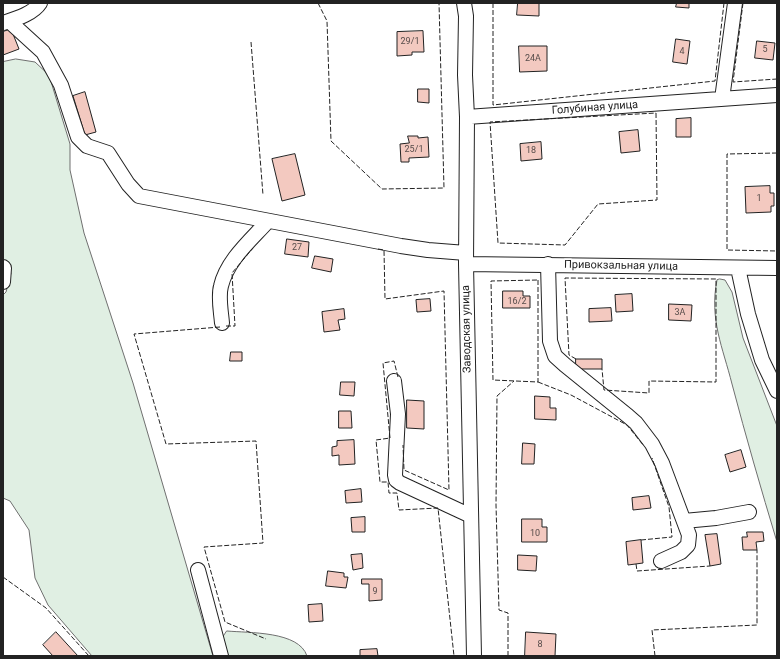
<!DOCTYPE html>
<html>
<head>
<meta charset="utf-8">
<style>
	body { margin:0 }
	#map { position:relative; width:780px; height:659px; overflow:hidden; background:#fff; font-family:Roboto,sans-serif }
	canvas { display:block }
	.frame { position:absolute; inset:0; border:4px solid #222; pointer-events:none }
</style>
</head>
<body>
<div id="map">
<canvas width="780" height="659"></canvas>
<div class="frame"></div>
</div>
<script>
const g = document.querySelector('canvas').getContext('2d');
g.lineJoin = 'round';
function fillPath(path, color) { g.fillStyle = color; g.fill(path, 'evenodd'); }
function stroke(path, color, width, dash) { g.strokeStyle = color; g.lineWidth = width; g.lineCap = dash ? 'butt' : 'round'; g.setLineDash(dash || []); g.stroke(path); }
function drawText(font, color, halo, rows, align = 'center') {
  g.font = font + ' Roboto,sans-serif'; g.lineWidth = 3; g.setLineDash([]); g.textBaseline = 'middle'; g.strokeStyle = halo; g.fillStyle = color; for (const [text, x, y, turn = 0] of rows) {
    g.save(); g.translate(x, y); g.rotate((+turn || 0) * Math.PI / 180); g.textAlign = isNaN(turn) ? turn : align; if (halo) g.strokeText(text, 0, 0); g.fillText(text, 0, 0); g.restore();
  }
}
const green = new Path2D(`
	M16,59L35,62L49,75L70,144V170L84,233L133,383L213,656H92L48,605L35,578L29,530L10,501L3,498V295L6,292L11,273L3,259V62Z
	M720,279L725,280L732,292L743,338L777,426V542C761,489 746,437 732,384C723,348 709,319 717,280Z
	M227,631C249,633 299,631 307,656H228L223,637Z`);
fillPath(green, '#e0efe3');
stroke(green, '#6f6f6f', 1);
const building = new Path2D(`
	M518,3H539V16L517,15Z
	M677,3H689V8L676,7Z
	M11,29L19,49L3,55V32Z
	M423,31L424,52H412V55L397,56V32Z
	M676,39L690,41L687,64L673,62Z
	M757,41L775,43L773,60L755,58Z
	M519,46H547V71L520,72Z
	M418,89H429V103L418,102Z
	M85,92L96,132L85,135L73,96Z
	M691,118V137H676V119Z
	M638,130L640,151L621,153L619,132Z
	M408,136H418V138L428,137L429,157L409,158V162H401L400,144L409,143Z
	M541,142L542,159L521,161L520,144Z
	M295,154L305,195L282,201L272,159Z
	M770,186V193H774V206H771V212L746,213L745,187Z
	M287,239L309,242L308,257L285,254Z
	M315,256L333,259L331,272L312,268Z
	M503,291H523V296H530V308H503Z
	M632,294L633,311L616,312L615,295Z
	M430,299L431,311L417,312L416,300Z
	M669,304L692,305L691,321L669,320Z
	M611,308L612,321L589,322V309Z
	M344,309L345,319L338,320L340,330L324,332L322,312Z
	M231,352H242V361H230Z
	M576,359H602V369H576Z
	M341,382H355L354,396L340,395Z
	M535,396L550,397V408H556V420L535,419Z
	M407,400L424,401V429L407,428Z
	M339,411H351L352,428H339Z
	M354,440L355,464L339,465V455L332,456V447L337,446V441Z
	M523,443L535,444L534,464H522Z
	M741,450L746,467L730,472L725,455Z
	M361,489L362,502L346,503L345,491Z
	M649,496L651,508L633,510L632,498Z
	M365,517V532H352L351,518Z
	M522,519H542V527H547V542H522Z
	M747,532H763L764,541L756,542L757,550H743L742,537H747Z
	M717,534L721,564L710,566L705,535Z
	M641,540L643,563L628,565L626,542Z
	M362,554L363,568L353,570L351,555Z
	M518,555L537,556L536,571L518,570Z
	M328,571L344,573V577H348L346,588L326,586Z
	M362,579H382V600L369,601V584H362Z
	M322,604L323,621L309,622L308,605Z
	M56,632L78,656H53L43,645Z
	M526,632L556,634L555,656H525Z
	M377,649L378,656H360V650Z`);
fillPath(building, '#f3c9c0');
stroke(building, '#222', 1);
const minor = new Path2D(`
	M464,3L466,16L465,75L467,117L466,264L474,656
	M9,21L43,52L61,85L78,137L87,146L108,153L128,184L139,196L401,246L428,250L466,253
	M3,23C15,19 33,14 40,3
	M722,99L735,3
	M467,117L777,95
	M466,264L777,268
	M548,264L550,341L555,356L565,365L628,416L636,423L652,444L662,463L689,535L688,545L681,552L661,561
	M3,267L4,268L3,282
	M738,268L748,314L762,360L777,391
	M222,323C221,311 218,297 221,286C227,260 251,240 268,221
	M394,381L398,414L395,475L396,480L400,483L471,516
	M684,521L716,518L749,512
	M198,570L221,656`);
stroke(minor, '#222', 16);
stroke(minor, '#fff', 14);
stroke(new Path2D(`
	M318,3L327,21L331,141L382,189L444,188L439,3
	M493,3V105L715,81L724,3
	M743,3L733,82L777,79
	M251,42L263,195
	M656,113L657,200L598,204L565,245L498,243L490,122Z
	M777,153L727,154V250L777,251
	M378,249L384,250L385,299L444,291L449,490L404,470L403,445
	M538,280V382L493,380L491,281Z
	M226,326H235L232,273L253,248
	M220,327L134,334L166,444L256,441L263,543L204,547L225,622L266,639
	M576,359L569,355L565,278L716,279V382L649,381V393L604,390L602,369
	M398,377L394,361L383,363L390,438L376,440L380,482H388L389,493H397L399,510L438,508L454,656
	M538,382L571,395L627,425L644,446
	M641,540L672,537L669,507L652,458
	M636,564L637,571L710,566
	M3,577L46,608L89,656
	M508,656V613L499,610L496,505L497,396L514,381
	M655,656L652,630L757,625V550`), '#222', 1, [5, 2]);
drawText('9px', '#564c4a', null, [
	["29/1",410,42],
	["5",765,50],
	["4",682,52],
	["24А",533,59],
	["25/1",414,150],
	["18",531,151],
	["1",759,199],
	["27",297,248],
	["16/2",517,302],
	["3А",680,313],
	["10",535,534],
	["9",375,592],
	["8",540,645]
]);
drawText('11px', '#222', '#fff', [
	["Голубиная улица",595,108,-4],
	["Привокзальная улица",621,266,1],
	["Заводская улица",467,329,-91]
]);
</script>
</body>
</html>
